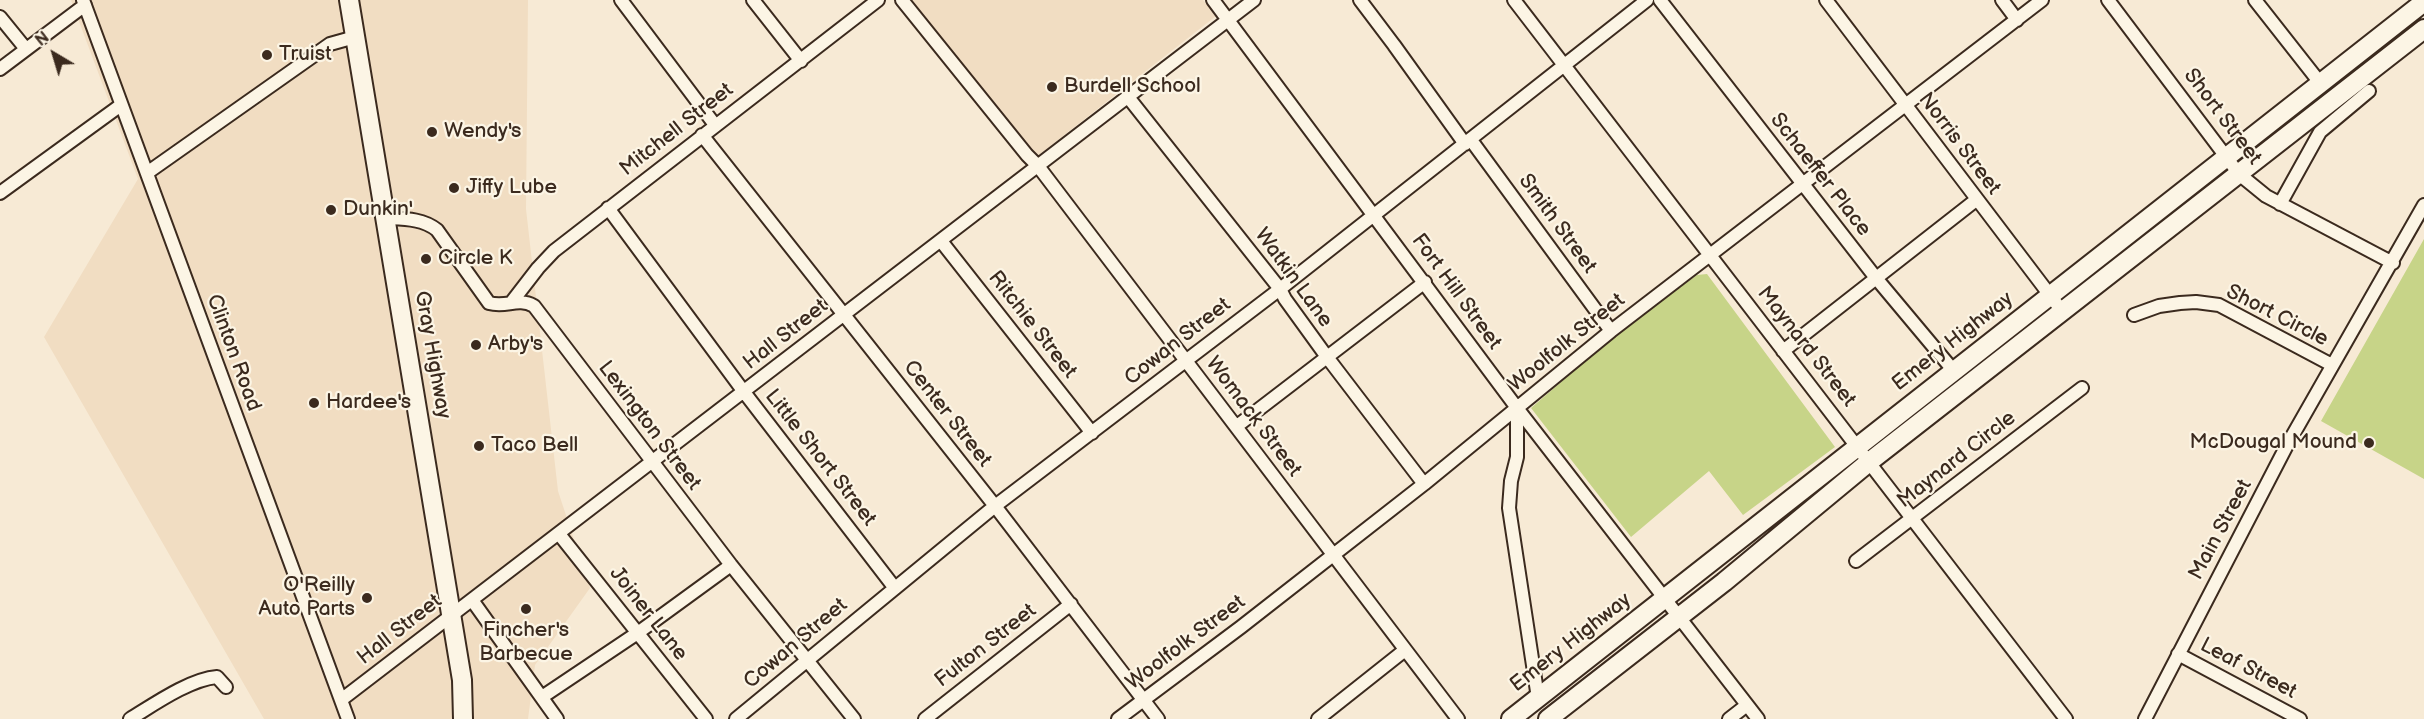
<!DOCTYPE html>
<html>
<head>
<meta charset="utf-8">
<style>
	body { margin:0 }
	#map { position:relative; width:2424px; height:719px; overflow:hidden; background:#f7ead5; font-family:"Balsamiq Sans",sans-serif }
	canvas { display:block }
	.north { position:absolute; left:24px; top:24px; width:60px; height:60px; -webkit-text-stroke:4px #fcf5e5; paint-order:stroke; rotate:322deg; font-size:16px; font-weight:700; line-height:24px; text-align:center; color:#3b2a1e }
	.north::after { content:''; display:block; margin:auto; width:21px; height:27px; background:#3b2a1e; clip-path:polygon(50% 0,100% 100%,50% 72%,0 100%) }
</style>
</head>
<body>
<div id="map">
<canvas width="2424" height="719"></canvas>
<div class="north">N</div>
</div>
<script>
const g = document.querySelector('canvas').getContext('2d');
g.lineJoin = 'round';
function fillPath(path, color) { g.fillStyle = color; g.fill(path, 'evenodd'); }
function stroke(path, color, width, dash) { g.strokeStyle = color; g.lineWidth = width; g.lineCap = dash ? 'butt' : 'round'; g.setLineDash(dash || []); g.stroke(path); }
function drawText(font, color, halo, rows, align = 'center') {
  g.font = font + ' "Balsamiq Sans",sans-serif'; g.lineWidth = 4.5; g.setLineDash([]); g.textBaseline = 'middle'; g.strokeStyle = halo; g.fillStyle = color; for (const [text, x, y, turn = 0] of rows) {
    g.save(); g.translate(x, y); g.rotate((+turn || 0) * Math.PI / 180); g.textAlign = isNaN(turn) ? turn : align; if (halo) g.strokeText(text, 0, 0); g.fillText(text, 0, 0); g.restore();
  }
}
fillPath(new Path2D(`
	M71,0H528L526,209L558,491L590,588L535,665L528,719H264L44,337L138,179Z
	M910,0H1203L1216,16L1035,158Z`), '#f1ddc2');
fillPath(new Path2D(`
	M2424,239V479L2321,421Z
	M1707,274L1835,447L1743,515L1709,471L1631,537L1531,408L1614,336L1697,275Z`), '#c7d488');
const minor = new Path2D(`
	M83,0L348,719
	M621,0L715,125
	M753,0L801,61
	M902,0L1027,155L1038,166L1458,719
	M1213,0L1517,408L1758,719
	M1360,0L1394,45L1465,144
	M1514,0L2066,719
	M1660,0L1876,278L1953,370
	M1826,0L2062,311
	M2002,0L2017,20
	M2108,0L2239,174L2266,196L2393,263
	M2255,0L2321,84
	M0,17L26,49
	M0,69L85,5
	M1128,97L1280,289L1285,299L1327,357L1424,484
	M702,135L995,506L1158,719
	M1471,140L1611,331
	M147,173L330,44L355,37
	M0,193L121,105
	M2280,204L2320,132L2369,91
	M608,208L744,392L894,587
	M384,218C403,219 422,218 437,230L489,303C507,308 517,297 534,306L731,565L854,719
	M941,241L1092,433
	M511,303L538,268L554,251L878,0
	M2134,315L2159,306L2180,303L2196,302L2219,305L2332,365
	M1783,351L1976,200
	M1517,408V457L1511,481L1509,508L1538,698
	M1237,426L1425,282
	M559,534L706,719
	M1856,561L2082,388
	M472,600L557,719
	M2178,654L2300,719
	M542,697L639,632L731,565
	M341,700L1254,0
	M130,719C153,705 190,679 217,677L226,687
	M736,719L995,506L1280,289L1647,0
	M925,719L1071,604
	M1118,719L1241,627L1424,484L1611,331L2042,0
	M1318,719L1405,650
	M1729,719L1747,705
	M2145,719L2286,447L2424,205`);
const highway = new Path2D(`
	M349,0L462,680L463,719
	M1511,719L2424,2
	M1548,719L1724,582L1869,462L2424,29`);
stroke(minor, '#3b2a1e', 16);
stroke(highway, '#3b2a1e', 22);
stroke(minor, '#fcf5e5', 12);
stroke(highway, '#fcf5e5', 18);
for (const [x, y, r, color] of [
	[267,55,6,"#3b2a1e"],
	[1052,87,6,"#3b2a1e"],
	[432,132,6,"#3b2a1e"],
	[454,188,6,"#3b2a1e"],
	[331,210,6,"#3b2a1e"],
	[426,259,6,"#3b2a1e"],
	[476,345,6,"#3b2a1e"],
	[314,403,6,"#3b2a1e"],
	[2369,443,6,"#3b2a1e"],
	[479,446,6,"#3b2a1e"],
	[367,598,6,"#3b2a1e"],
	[526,609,6,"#3b2a1e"]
]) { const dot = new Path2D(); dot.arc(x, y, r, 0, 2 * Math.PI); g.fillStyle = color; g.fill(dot); stroke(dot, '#fcf5e5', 2); }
drawText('21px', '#3b2a1e', '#fcf5e5', [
	["Truist",279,55],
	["Burdell School",1064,87],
	["Wendy's",444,132],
	["Jiffy Lube",466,188],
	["Dunkin'",343,210],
	["Circle K",438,259],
	["Arby's",488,345],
	["Hardee's",326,403],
	["McDougal Mound",2357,443,"right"],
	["Taco Bell",491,446],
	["O'Reilly",355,586,"right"],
	["Auto Parts",355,610,"right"],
	["Fincher's",526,631,"center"],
	["Barbecue",526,655,"center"]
], 'left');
drawText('21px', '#3b2a1e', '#fcf5e5', [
	["Short Street",2222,117,53],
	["Mitchell Street",677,130,-38],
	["Norris Street",1959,144,53],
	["Schaeffer Place",1820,175,52],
	["Smith Street",1557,224,54],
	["Watkin Lane",1293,278,54],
	["Fort Hill Street",1456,292,54],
	["Short Circle",2277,316,27],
	["Ritchie Street",1032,325,52],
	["Hall Street",786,335,-38],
	["Cowan Street",1178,342,-38],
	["Emery Highway",1953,342,-38],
	["Woolfolk Street",1567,343,-39],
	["Maynard Street",1806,347,52],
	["Clinton Road",233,353,70],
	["Gray Highway",432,355,80],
	["Center Street",947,414,52],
	["Womack Street",1253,417,53],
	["Lexington Street",649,426,53],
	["Little Short Street",820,458,52],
	["Maynard Circle",1957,460,-38],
	["Main Street",2221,530,-62],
	["Joiner Lane",648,614,52],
	["Hall Street",400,630,-38],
	["Woolfolk Street",1186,643,-37],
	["Emery Highway",1571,643,-38],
	["Cowan Street",796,644,-40],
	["Fulton Street",986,646,-38],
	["Leaf Street",2248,669,28]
]);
</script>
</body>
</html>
